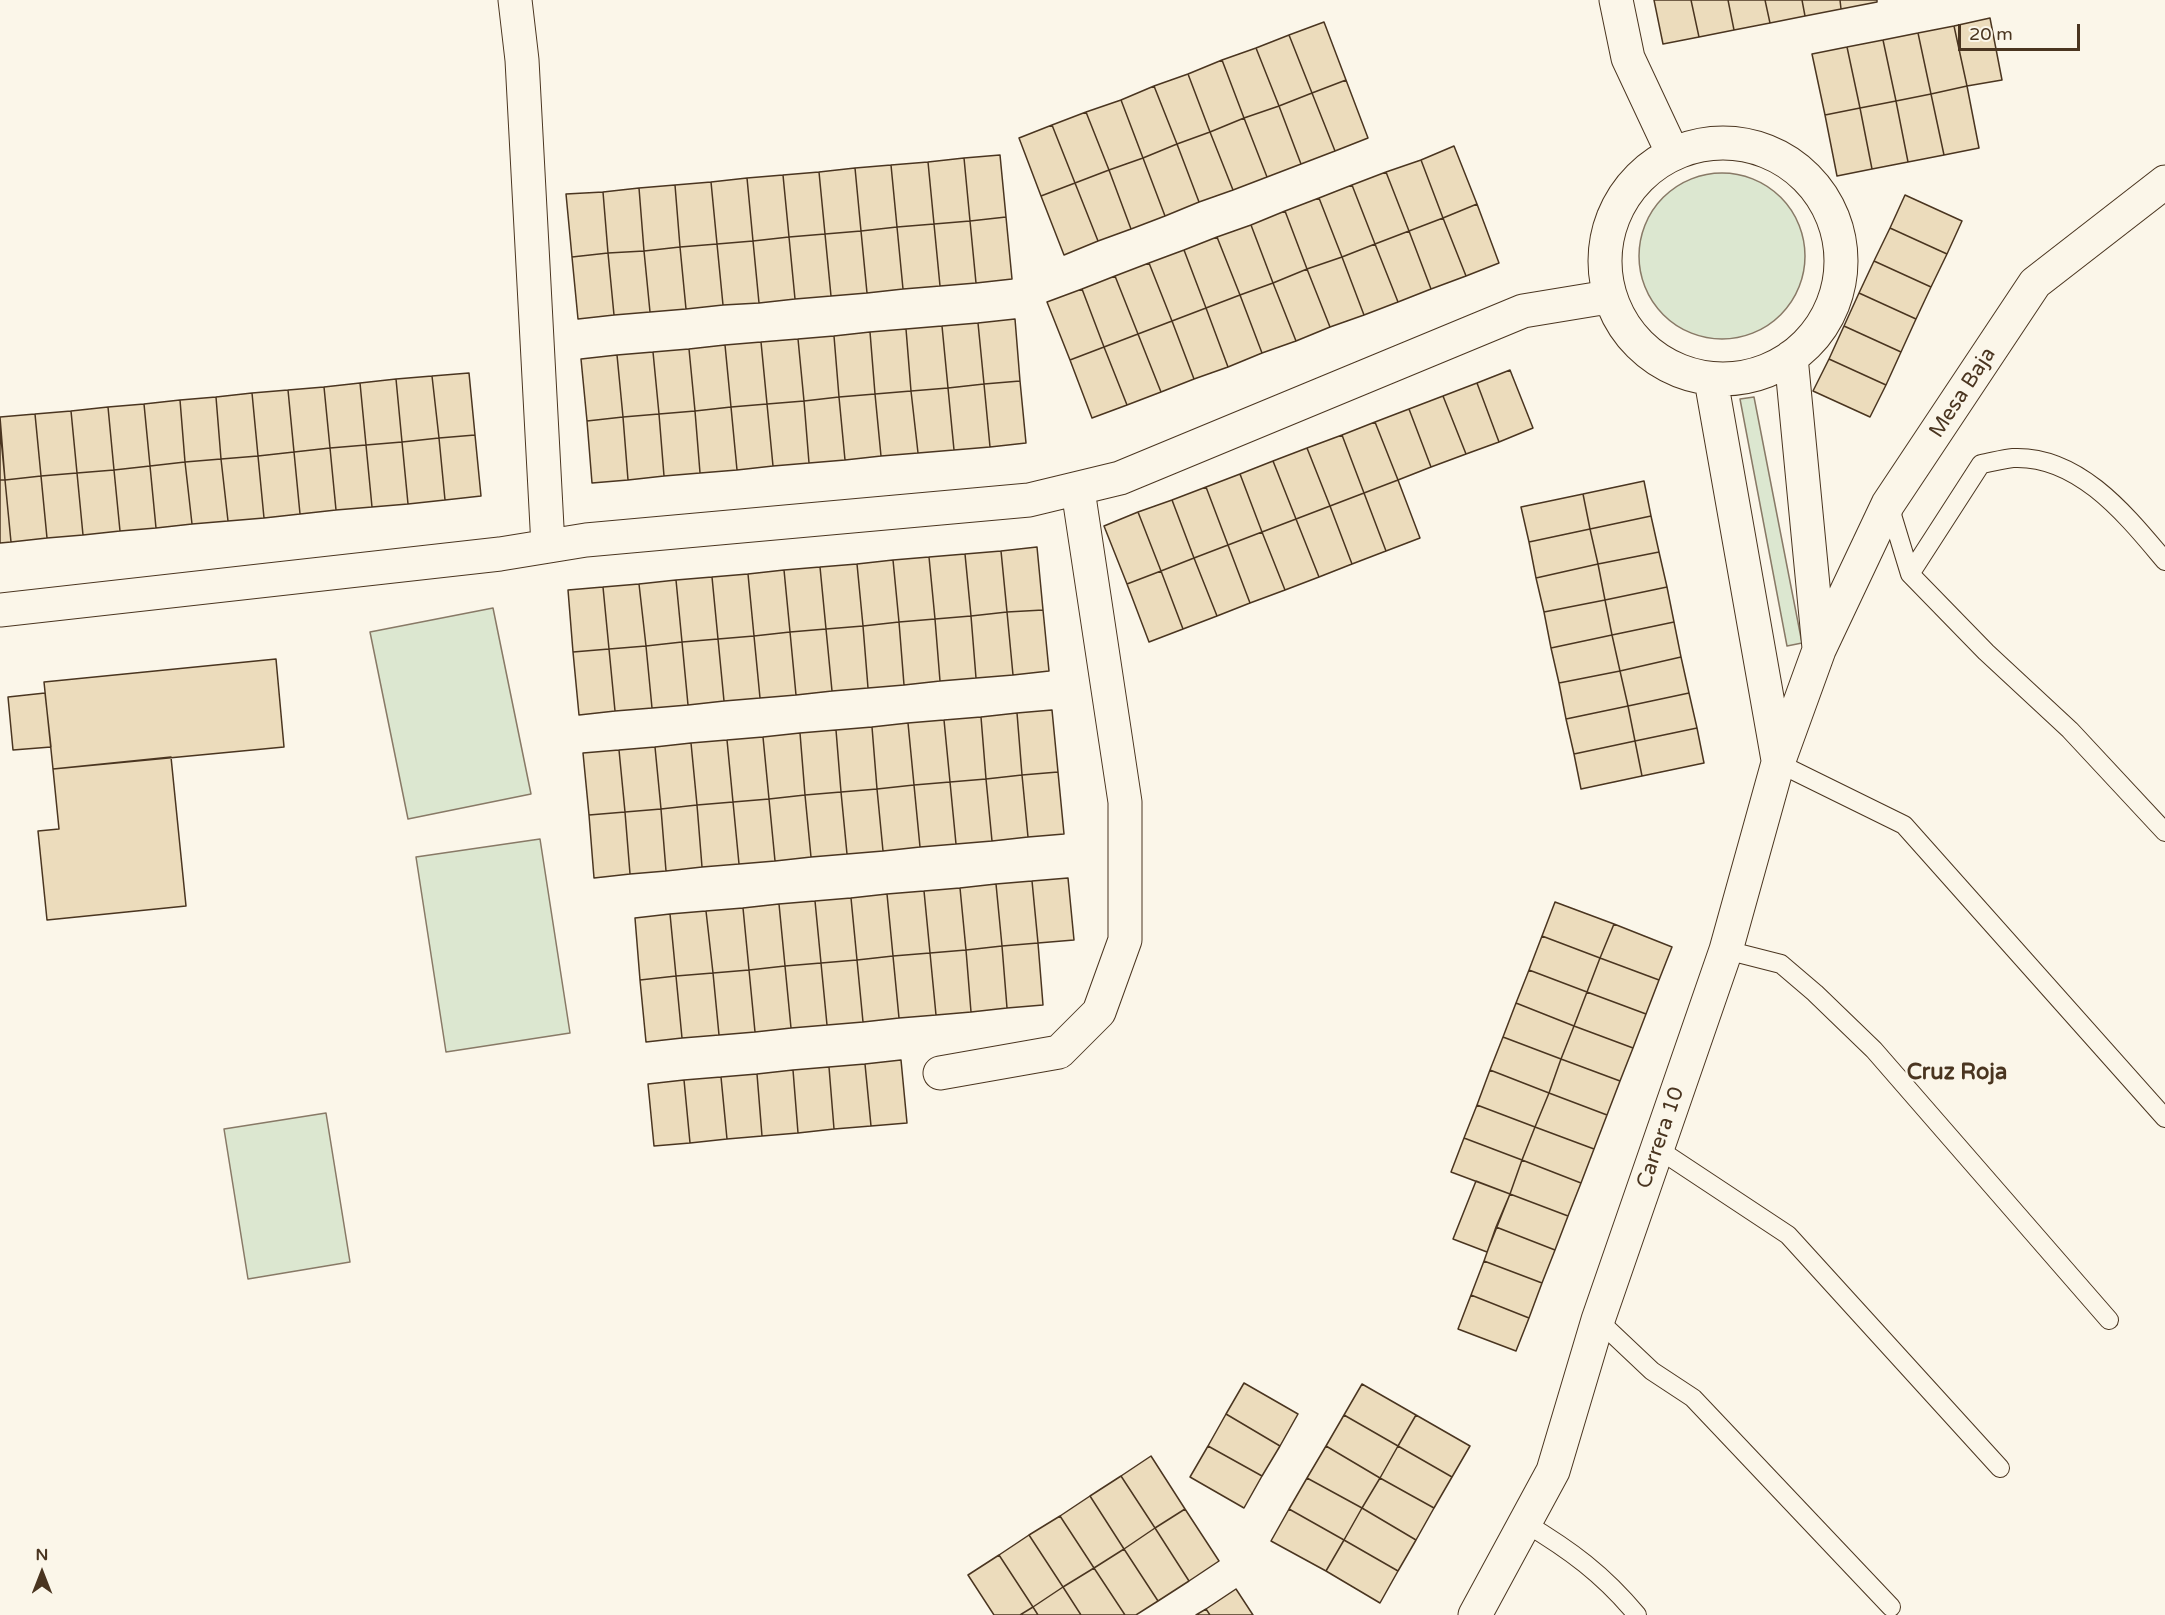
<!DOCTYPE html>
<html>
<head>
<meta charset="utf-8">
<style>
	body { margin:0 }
	#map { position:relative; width:2165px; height:1615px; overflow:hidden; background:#fbf6e9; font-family:"Varela Round",sans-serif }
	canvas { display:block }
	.north { position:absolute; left:12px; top:1543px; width:60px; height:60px; -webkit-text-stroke:4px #fbf6e9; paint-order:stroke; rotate:0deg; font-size:16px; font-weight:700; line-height:24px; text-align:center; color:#4a3520 }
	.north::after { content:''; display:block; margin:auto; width:21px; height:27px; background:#4a3520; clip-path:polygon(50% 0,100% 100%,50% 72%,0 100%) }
	.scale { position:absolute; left:1958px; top:24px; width:122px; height:27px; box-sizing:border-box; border:3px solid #4a3520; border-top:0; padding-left:8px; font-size:18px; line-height:21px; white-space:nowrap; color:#4a3520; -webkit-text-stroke:4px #fbf6e9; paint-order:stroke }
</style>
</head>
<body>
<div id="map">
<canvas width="2165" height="1615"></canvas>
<div class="north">N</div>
<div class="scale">20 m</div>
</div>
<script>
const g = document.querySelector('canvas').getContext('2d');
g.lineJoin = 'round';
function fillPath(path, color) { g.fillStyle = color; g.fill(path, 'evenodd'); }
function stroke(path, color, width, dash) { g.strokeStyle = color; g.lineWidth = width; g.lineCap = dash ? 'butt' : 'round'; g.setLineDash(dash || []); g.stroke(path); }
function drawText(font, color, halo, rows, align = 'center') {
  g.font = font + ' "Varela Round",sans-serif'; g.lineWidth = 4.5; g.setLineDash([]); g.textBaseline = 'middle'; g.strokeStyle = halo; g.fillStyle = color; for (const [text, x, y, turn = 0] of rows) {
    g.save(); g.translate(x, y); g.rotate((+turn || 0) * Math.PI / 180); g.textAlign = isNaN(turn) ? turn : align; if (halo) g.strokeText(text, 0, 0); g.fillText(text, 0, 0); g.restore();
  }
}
const green = new Path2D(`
	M1639 256a83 83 0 1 1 166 0a83 83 0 1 1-166 0Z
	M1754,397L1802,643L1787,646L1740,399Z
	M493,608L531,794L408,819L370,632Z
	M540,839L570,1033L446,1052L416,857Z
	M326,1113L350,1262L248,1279L224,1129Z`);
fillPath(green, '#dce7d0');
stroke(green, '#887966', 1.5);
const building = new Path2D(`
	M1654,0H1691L1699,37L1663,44Z
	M1691,0H1728L1734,30L1699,37Z
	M1728,0H1765L1770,23L1734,30Z
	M1765,0H1802L1805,16L1770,23Z
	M1802,0H1840L1841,9L1805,16Z
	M1840,0H1877V2L1841,9Z
	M1990,18L2002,80L1967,86L1954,26Z
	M1324,22L1346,80L1312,93L1289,35Z
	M1954,26L1967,86L1931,94L1918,33Z
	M1918,33L1931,94L1896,101L1883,40Z
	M1289,35L1312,93L1279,106L1256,48Z
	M1883,40L1896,101L1860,108L1847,47Z
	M1847,47L1860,108L1825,115L1812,54Z
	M1256,48L1279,106L1244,118L1222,60Z
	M1222,60L1244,118L1210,132L1188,74Z
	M1188,74L1210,132L1177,144L1154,86Z
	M1346,80L1368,138L1335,151L1312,93Z
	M1154,86L1177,144L1143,158L1121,100Z
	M1967,86L1979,148L1944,155L1931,94Z
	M1312,93L1335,151L1301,164L1279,106Z
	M1931,94L1944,155L1908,162L1896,101Z
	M1121,100L1143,158L1109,170L1086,112Z
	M1896,101L1908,162L1872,169L1860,108Z
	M1279,106L1301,164L1267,177L1244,118Z
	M1860,108L1872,169L1837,176L1825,115Z
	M1086,112L1109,170L1075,183L1052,125Z
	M1244,118L1267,177L1233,190L1210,132Z
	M1052,125L1075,183L1041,196L1019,138Z
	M1210,132L1233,190L1199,202L1177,144Z
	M1177,144L1199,202L1165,216L1143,158Z
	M1454,146L1477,204L1443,218L1421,160Z
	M1000,155L1006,217L970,221L964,158Z
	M964,158L970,221L934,224L928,162Z
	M1143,158L1165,216L1131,229L1109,170Z
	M1421,160L1443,218L1409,231L1386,172Z
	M928,162L934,224L897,227L891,165Z
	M891,165L897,227L861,231L855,168Z
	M855,168L861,231L825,234L819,172Z
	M1109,170L1131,229L1098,241L1075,183Z
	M819,172L825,234L789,237L783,175Z
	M1386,172L1409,231L1375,244L1352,185Z
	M783,175L789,237L753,241L747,178Z
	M747,178L753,241L717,244L711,182Z
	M711,182L717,244L680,247L675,185Z
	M1075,183L1098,241L1064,255L1041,196Z
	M675,185L680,247L644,251L639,188Z
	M1352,185L1375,244L1342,257L1319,198Z
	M639,188L644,251L608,253L603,192Z
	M603,192L608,253L572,257L566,194Z
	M1905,195L1962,221L1947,254L1890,228Z
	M1319,198L1342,257L1307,269L1285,211Z
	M1477,204L1499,263L1466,276L1443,218Z
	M1285,211L1307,269L1273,283L1251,225Z
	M1006,217L1012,279L976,283L970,221Z
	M1443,218L1466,276L1431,289L1409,231Z
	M970,221L976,283L940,286L934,224Z
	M934,224L940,286L903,289L897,227Z
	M1251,225L1273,283L1240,295L1217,237Z
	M897,227L903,289L867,293L861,231Z
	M1890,228L1947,254L1931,287L1874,261Z
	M861,231L867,293L831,296L825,234Z
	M1409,231L1431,289L1398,302L1375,244Z
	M825,234L831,296L795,299L789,237Z
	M789,237L795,299L759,303L753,241Z
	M1217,237L1240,295L1206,308L1184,250Z
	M753,241L759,303L723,305L717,244Z
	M717,244L723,305L686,309L680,247Z
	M1375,244L1398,302L1364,315L1342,257Z
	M680,247L686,309L650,312L644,251Z
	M1184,250L1206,308L1172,321L1149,263Z
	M644,251L650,312L614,315L608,253Z
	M608,253L614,315L578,319L572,257Z
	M1342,257L1364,315L1330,327L1307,269Z
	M1874,261L1931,287L1916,319L1859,293Z
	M1149,263L1172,321L1138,334L1115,276Z
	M1307,269L1330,327L1296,341L1273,283Z
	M1115,276L1138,334L1104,347L1082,289Z
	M1273,283L1296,341L1262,353L1240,295Z
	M1082,289L1104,347L1070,360L1047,302Z
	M1859,293L1916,319L1901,352L1844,326Z
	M1240,295L1262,353L1228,367L1206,308Z
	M1206,308L1228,367L1194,379L1172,321Z
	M1015,319L1020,381L984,384L978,323Z
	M1172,321L1194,379L1161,392L1138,334Z
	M978,323L984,384L948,388L942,326Z
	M942,326L948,388L911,391L906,329Z
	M1844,326L1901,352L1886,385L1829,359Z
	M906,329L911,391L875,394L870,332Z
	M870,332L875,394L839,397L834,336Z
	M1138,334L1161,392L1127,405L1104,347Z
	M834,336L839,397L804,401L798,339Z
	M798,339L804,401L767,404L761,342Z
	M761,342L767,404L731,407L725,345Z
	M725,345L731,407L695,411L689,349Z
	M1104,347L1127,405L1092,418L1070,360Z
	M689,349L695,411L659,414L653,352Z
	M653,352L659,414L623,417L617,355Z
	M617,355L623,417L587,421L581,359Z
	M1829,359L1886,385L1870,417L1813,391Z
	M1510,370L1533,428L1499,442L1477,383Z
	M469,373L475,435L439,438L432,376Z
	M432,376L439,438L402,442L396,379Z
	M396,379L402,442L366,445L360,383Z
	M1020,381L1026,443L990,447L984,384Z
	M360,383L366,445L330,448L324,387Z
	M1477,383L1499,442L1466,454L1443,396Z
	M984,384L990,447L954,450L948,388Z
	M324,387L330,448L294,452L288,390Z
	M948,388L954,450L918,453L911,391Z
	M288,390L294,452L258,456L252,393Z
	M911,391L918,453L881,456L875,394Z
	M252,393L258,456L221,459L216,397Z
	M875,394L881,456L845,460L839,397Z
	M1443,396L1466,454L1431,467L1409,409Z
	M216,397L221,459L185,462L180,400Z
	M839,397L845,460L809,463L804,401Z
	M180,400L185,462L150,466L144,404Z
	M804,401L809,463L773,466L767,404Z
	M144,404L150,466L114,470L108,407Z
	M767,404L773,466L737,470L731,407Z
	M108,407L114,470L77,473L71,411Z
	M731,407L737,470L700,473L695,411Z
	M1409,409L1431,467L1398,480L1375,422Z
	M71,411L77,473L41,476L35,414Z
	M695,411L700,473L664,476L659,414Z
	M35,414L41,476L5,480L0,417Z
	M659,414L664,476L628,480L623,417Z
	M623,417L628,480L592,483L587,421Z
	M1375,422L1398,480L1364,493L1342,435Z
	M0,428L5,480H0Z
	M475,435L481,496L445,500L439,438Z
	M1342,435L1364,493L1330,506L1307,448Z
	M439,438L445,500L408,504L402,442Z
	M402,442L408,504L372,507L366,445Z
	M366,445L372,507L336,510L330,448Z
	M330,448L336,510L300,514L294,452Z
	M1307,448L1330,506L1296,519L1273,461Z
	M294,452L300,514L264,518L258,456Z
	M258,456L264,518L228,521L221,459Z
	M221,459L228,521L192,524L185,462Z
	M1273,461L1296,519L1262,532L1240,474Z
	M185,462L192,524L156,528L150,466Z
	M150,466L156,528L120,531L114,470Z
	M114,470L120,531L83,535L77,473Z
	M77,473L83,535L47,538L41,476Z
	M1240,474L1262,532L1228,545L1206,487Z
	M41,476L47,538L11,542L5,480Z
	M0,480H5L11,542L0,543Z
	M1398,480L1420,538L1386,551L1364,493Z
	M1644,481L1651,516L1590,529L1583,494Z
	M1206,487L1228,545L1194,558L1172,500Z
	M1364,493L1386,551L1352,564L1330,506Z
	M1583,494L1590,529L1529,542L1521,507Z
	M1172,500L1194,558L1161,571L1138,512Z
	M1330,506L1352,564L1319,577L1296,519Z
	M1138,512L1161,571L1127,584L1104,526Z
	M1651,516L1659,552L1598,564L1590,529Z
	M1296,519L1319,577L1285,590L1262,532Z
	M1590,529L1598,564L1536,578L1529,542Z
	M1262,532L1285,590L1250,603L1228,545Z
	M1228,545L1250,603L1217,616L1194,558Z
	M1037,547L1043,610L1007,612L1001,551Z
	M1001,551L1007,612L971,616L965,554Z
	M1659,552L1667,587L1605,600L1598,564Z
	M965,554L971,616L935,619L929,557Z
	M929,557L935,619L899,622L893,560Z
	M1194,558L1217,616L1183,629L1161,571Z
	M893,560L899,622L863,626L857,564Z
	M857,564L863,626L826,629L820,567Z
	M1598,564L1605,600L1544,612L1536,578Z
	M820,567L826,629L790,632L784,570Z
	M784,570L790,632L754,636L748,574Z
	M1161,571L1183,629L1149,642L1127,584Z
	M748,574L754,636L718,639L712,577Z
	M712,577L718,639L682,642L676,580Z
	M676,580L682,642L646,646L639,584Z
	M639,584L646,646L609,649L603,587Z
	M603,587L609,649L573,652L568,590Z
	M1667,587L1674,622L1612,635L1605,600Z
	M1605,600L1612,635L1551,648L1544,612Z
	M1043,610L1049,671L1013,675L1007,612Z
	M1007,612L1013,675L976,678L971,616Z
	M971,616L976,678L940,681L935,619Z
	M935,619L940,681L904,685L899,622Z
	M899,622L904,685L868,688L863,626Z
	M1674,622L1681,657L1620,671L1612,635Z
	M863,626L868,688L832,691L826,629Z
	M826,629L832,691L796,695L790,632Z
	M790,632L796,695L760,698L754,636Z
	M1612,635L1620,671L1559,683L1551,648Z
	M754,636L760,698L724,701L718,639Z
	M718,639L724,701L688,705L682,642Z
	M682,642L688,705L652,708L646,646Z
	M646,646L652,708L615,711L609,649Z
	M609,649L615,711L579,715L573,652Z
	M1681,657L1689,693L1628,706L1620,671Z
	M276,659L284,747L53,769L44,682Z
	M1620,671L1628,706L1566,719L1559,683Z
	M45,693L51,747L13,750L8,697Z
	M1689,693L1697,728L1635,741L1628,706Z
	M1628,706L1635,741L1574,754L1566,719Z
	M1052,710L1058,772L1022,775L1017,713Z
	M1017,713L1022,775L986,779L981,717Z
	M981,717L986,779L950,782L944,720Z
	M944,720L950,782L914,785L908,723Z
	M908,723L914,785L877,789L872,727Z
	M872,727L877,789L841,792L836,730Z
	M1697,728L1704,763L1642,776L1635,741Z
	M836,730L841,792L805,795L800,733Z
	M800,733L805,795L769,799L763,737Z
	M763,737L769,799L733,802L727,740Z
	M727,740L733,802L697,805L691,743Z
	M1635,741L1642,776L1581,789L1574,754Z
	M691,743L697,805L661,809L655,747Z
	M655,747L661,809L625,812L619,750Z
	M619,750L625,812L589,815L583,753Z
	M171,757L186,906L47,920L38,831L59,829L53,769Z
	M1058,772L1064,834L1028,837L1022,775Z
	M1022,775L1028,837L992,841L986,779Z
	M986,779L992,841L956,844L950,782Z
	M950,782L956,844L920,847L914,785Z
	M914,785L920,847L883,851L877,789Z
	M877,789L883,851L847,854L841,792Z
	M841,792L847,854L811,857L805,795Z
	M805,795L811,857L775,861L769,799Z
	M769,799L775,861L739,864L733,802Z
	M733,802L739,864L702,867L697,805Z
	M697,805L702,867L666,871L661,809Z
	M661,809L666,871L630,874L625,812Z
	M625,812L630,874L594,878L589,815Z
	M1068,878L1074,940L1038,943L1032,881Z
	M1032,881L1038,943L1002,946L996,884Z
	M996,884L1002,946L966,950L960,888Z
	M960,888L966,950L930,953L924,891Z
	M924,891L930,953L893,956L887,894Z
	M887,894L893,956L857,960L851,898Z
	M851,898L857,960L821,963L815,901Z
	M815,901L821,963L785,966L779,904Z
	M1555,902L1614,924L1600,958L1542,936Z
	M779,904L785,966L749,970L743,908Z
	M743,908L749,970L713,973L706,911Z
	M706,911L713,973L676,976L670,914Z
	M670,914L676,976L640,980L635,918Z
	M1614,924L1672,947L1659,980L1600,958Z
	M1542,936L1600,958L1587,992L1529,970Z
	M1038,943L1043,1005L1007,1008L1002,946Z
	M1002,946L1007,1008L971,1012L966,950Z
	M966,950L971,1012L936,1015L930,953Z
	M930,953L936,1015L899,1018L893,956Z
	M893,956L899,1018L863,1022L857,960Z
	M1600,958L1659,980L1646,1014L1587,992Z
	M857,960L863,1022L827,1025L821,963Z
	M821,963L827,1025L791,1028L785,966Z
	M785,966L791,1028L755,1032L749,970Z
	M749,970L755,1032L719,1035L713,973Z
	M1529,970L1587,992L1574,1026L1516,1003Z
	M713,973L719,1035L682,1038L676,976Z
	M676,976L682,1038L646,1042L640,980Z
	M1587,992L1646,1014L1633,1048L1574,1026Z
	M1516,1003L1574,1026L1561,1059L1503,1037Z
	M1574,1026L1633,1048L1620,1081L1561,1059Z
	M1503,1037L1561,1059L1549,1093L1490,1070Z
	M1561,1059L1620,1081L1607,1115L1549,1093Z
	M901,1060L907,1123L871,1126L865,1064Z
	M865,1064L871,1126L834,1129L829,1067Z
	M829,1067L834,1129L798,1133L793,1070Z
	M793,1070L798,1133L762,1136L757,1074Z
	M1490,1070L1549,1093L1535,1127L1477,1105Z
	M757,1074L762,1136L727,1139L721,1077Z
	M721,1077L727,1139L690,1143L684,1080Z
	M684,1080L690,1143L654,1146L648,1084Z
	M1549,1093L1607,1115L1594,1149L1535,1127Z
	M1477,1105L1535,1127L1522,1160L1464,1138Z
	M1535,1127L1594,1149L1581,1183L1522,1160Z
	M1464,1138L1522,1160L1510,1194L1451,1172Z
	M1522,1160L1581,1183L1568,1216L1510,1194Z
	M1476,1181L1510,1194L1487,1252L1453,1239Z
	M1510,1194L1568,1216L1555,1250L1496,1227Z
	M1496,1227L1555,1250L1542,1283L1484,1261Z
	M1484,1261L1542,1283L1529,1318L1471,1295Z
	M1471,1295L1529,1318L1516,1351L1458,1329Z
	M1244,1383L1298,1414L1280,1446L1226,1414Z
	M1362,1384L1416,1415L1398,1446L1344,1415Z
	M1226,1414L1280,1446L1262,1476L1208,1446Z
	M1344,1415L1398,1446L1380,1478L1326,1446Z
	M1416,1415L1470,1446L1452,1477L1398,1446Z
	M1208,1446L1262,1476L1244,1508L1190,1477Z
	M1326,1446L1380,1478L1362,1508L1307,1478Z
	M1398,1446L1452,1477L1434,1508L1380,1478Z
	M1151,1456L1185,1509L1155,1528L1121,1476Z
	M1121,1476L1155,1528L1124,1549L1090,1496Z
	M1307,1478L1362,1508L1344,1540L1289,1509Z
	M1380,1478L1434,1508L1416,1540L1362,1508Z
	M1090,1496L1124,1549L1094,1568L1060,1516Z
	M1362,1508L1416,1540L1398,1571L1344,1540Z
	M1185,1509L1219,1561L1189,1581L1155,1528Z
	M1289,1509L1344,1540L1326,1571L1271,1541Z
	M1060,1516L1094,1568L1063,1587L1029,1535Z
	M1155,1528L1189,1581L1158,1601L1124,1549Z
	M1029,1535L1063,1587L1033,1607L999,1555Z
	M1344,1540L1398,1571L1380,1603L1326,1571Z
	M1124,1549L1158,1601L1136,1615H1125L1094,1568Z
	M999,1555L1033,1607L1020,1615H994L968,1575Z
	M1094,1568L1125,1615H1081L1063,1587Z
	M1063,1587L1081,1615H1038L1033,1607Z
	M1236,1589L1253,1615H1210L1206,1609Z
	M1033,1607L1038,1615H1020Z
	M1206,1609L1210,1615H1196Z`);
fillPath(building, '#ecdcbc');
stroke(building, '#4a3520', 1.5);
const lane = new Path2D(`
	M1889,505L1910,574L1986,652L2070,730L2165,832
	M1910,574L1981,464C1992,462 2003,459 2013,458C2079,455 2127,516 2165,561
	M1778,763L1904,825L2165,1118
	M1726,950L1781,964L1815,993L1874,1050L2109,1320
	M1658,1149L1788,1235L2000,1468
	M1598,1320L1652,1371L1693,1398L1891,1607
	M1525,1523C1570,1550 1603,1574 1637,1615`);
const street = new Path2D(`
	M515,0L522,60L548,546
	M1616,0L1628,58L1673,154
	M1605 261a118 118 0 1 1 236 0a118 118 0 1 1-236 0Z
	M1791,357L1819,648
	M1711,380L1778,760
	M0,610L500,554L586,540L1029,500L1120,478L1523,311L1608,297
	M940,1073L1059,1052L1099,1012L1125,940V802L1078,490
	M1475,1615L1553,1471L1598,1320L1726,950L1778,763L1819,650L1888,504L2035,283L2165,182`);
stroke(lane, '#4a3520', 20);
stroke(street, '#4a3520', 35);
stroke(lane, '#fbf6e9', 18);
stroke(street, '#fbf6e9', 33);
drawText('21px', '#4a3520', '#fbf6e9', [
	["Mesa Baja",1963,393,-57],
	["Carrera 10",1661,1138,-71]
]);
drawText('bold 22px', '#4a3520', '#fbf6e9', [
	["Cruz Roja",1957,1073]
]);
</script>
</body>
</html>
